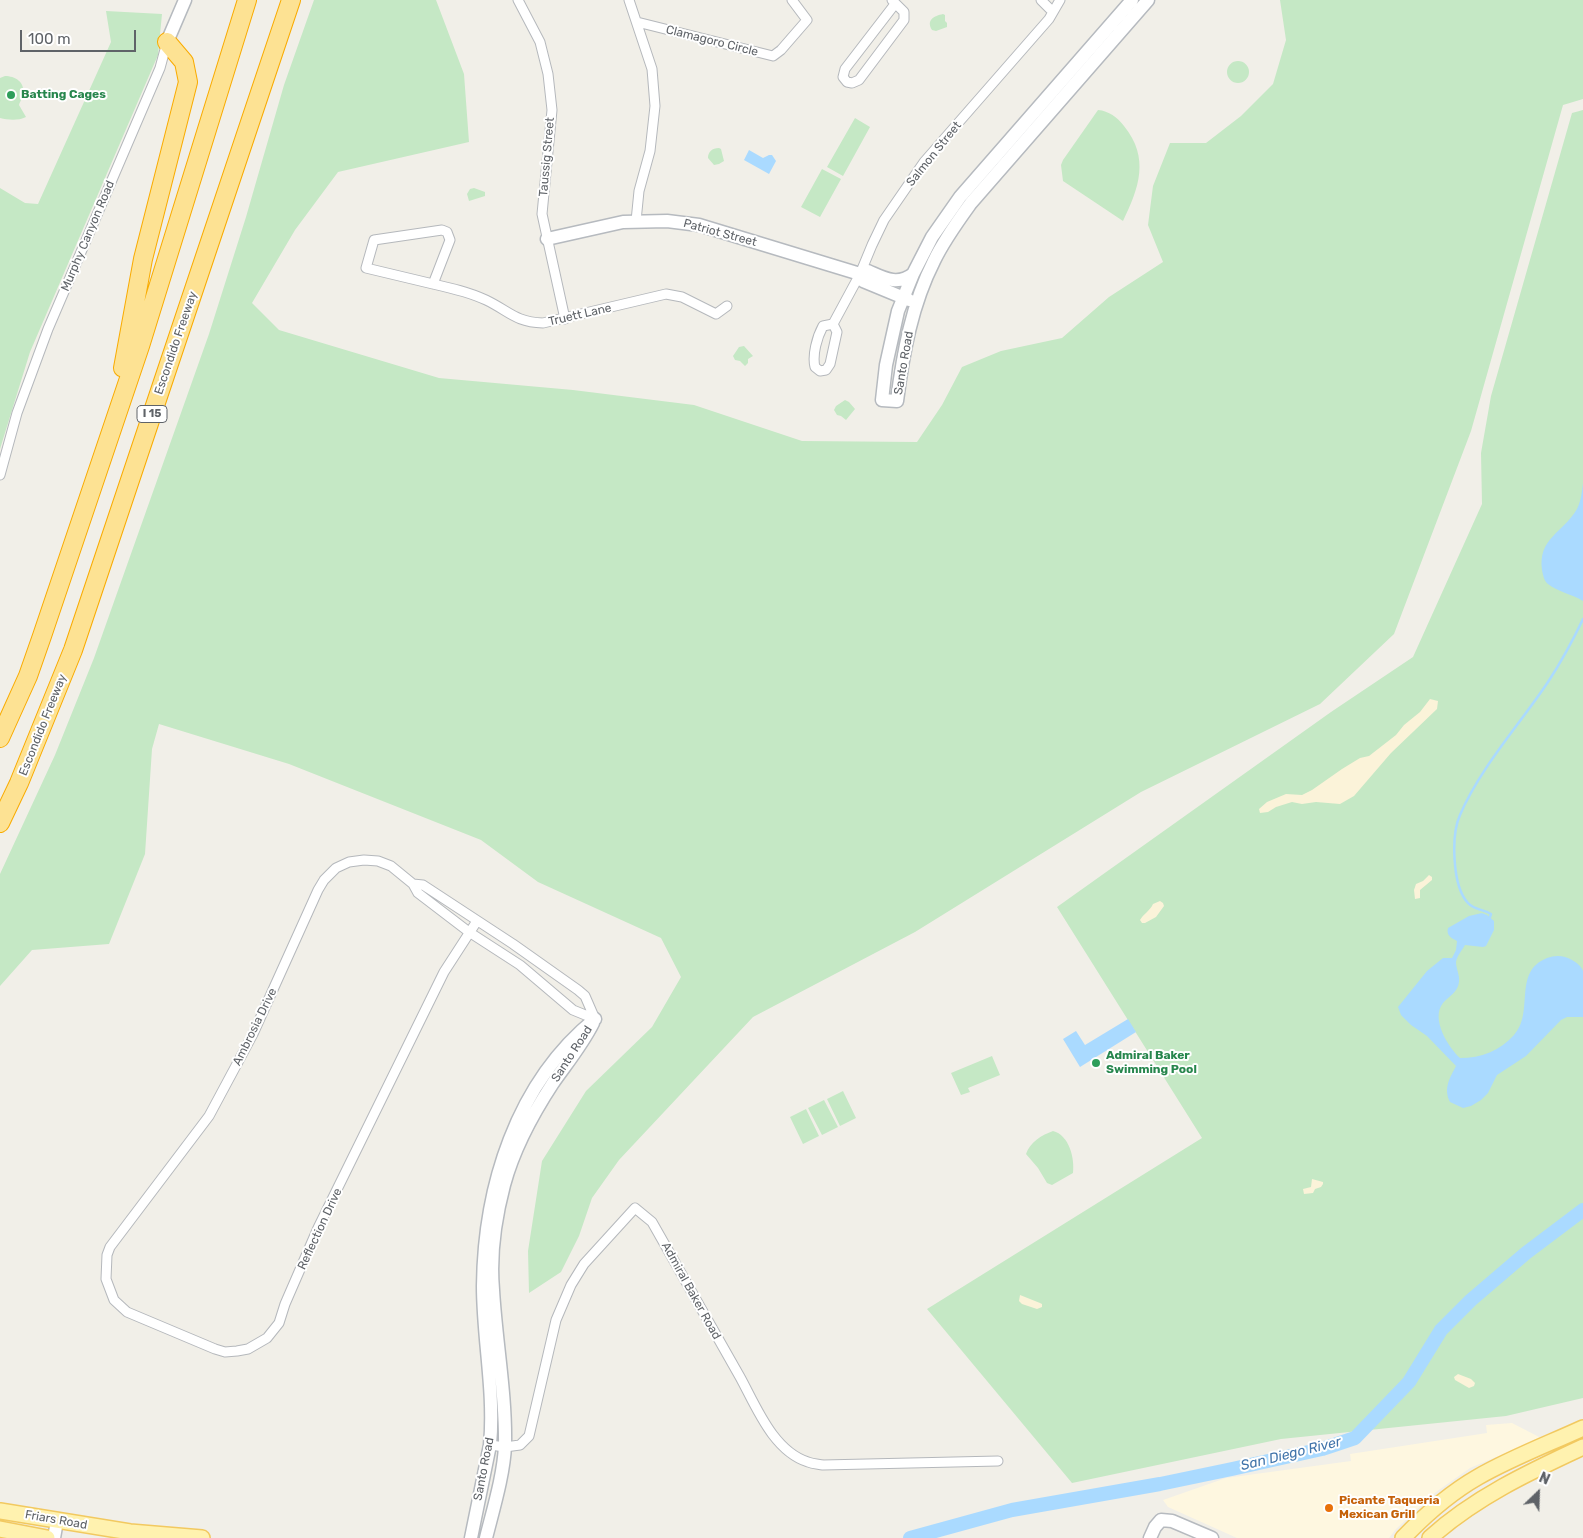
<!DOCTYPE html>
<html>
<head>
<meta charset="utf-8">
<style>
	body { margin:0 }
	#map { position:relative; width:1583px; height:1538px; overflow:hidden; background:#f1efe8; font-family:Rubik,sans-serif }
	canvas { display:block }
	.north { position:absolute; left:1513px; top:1468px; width:50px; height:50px; -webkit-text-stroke:4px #fff; paint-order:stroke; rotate:24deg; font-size:14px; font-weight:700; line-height:20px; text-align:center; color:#5f6368 }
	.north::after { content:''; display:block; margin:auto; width:18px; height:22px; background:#5f6368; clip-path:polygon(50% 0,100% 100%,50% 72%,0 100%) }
	.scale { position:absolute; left:20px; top:30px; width:116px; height:22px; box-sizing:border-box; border:2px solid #5f6368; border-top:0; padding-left:6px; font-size:15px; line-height:18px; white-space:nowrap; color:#5f6368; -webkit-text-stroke:4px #fff; paint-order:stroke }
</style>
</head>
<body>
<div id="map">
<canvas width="1583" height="1538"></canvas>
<div class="north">N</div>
<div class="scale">100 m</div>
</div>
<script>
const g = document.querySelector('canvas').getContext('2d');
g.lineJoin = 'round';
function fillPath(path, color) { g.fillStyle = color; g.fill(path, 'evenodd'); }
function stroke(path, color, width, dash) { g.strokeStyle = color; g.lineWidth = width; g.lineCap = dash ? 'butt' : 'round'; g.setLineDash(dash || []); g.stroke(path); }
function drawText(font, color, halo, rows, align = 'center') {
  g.font = font + ' Rubik,sans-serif'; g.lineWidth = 4; g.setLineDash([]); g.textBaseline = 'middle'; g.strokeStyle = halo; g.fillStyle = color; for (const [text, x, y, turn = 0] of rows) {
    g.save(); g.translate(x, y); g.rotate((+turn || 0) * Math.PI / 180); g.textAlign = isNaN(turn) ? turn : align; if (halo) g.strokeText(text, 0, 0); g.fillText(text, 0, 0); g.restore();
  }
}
fillPath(new Path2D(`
	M1512,1423L1541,1438L1470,1468L1436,1492L1396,1529L1389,1538H1237L1168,1507L1163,1500L1226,1478L1351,1461L1350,1454L1487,1433L1486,1425Z`), '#fef7e0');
fillPath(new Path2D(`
	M314,0H436L464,74L469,142L338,172L295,230L252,303L279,330L439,378L573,390L694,405L802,441L917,442L942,405L962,367L1001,351L1062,338L1109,297L1163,262L1148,225L1153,186L1170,143H1206L1241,116L1273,84L1286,40L1280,0H1583V99L1563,105L1471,431L1394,634L1320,704L1141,792L915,932L753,1017L619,1160L592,1198L579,1236L561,1272L529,1293L528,1251L542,1161L586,1091L652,1027L681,977L661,938L538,882L481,840L289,764L159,724L152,749L145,854L109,944L32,950L0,986V874L55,755L94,658L209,334L246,217L284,85Z
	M106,11L162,14L158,55L30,352L0,449V188L25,203L38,204L111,42Z
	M943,14L945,15V21L947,23V27L936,31L932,30C926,20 934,16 943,14Z
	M1227 72a11 11 0 1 1 22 0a11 11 0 1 1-22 0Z
	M5,76C15,76 25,82 23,93C23,98 20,101 19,105L26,117C18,121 8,120 0,118V78Z
	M1098,110C1109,111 1117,117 1124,126C1150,158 1139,188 1123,221L1063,181L1061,165L1063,160Z
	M1583,110V1398L1506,1416L1281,1439L1072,1483L927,1309L1202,1138L1057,907L1331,712L1413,657L1482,504L1481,453L1491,396L1572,113Z
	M855,118L870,127L843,176L827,167Z
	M719,148L721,149L724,161L719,164L714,165L708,158C708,152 712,148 719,148Z
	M822,169L841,179L820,217L801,207Z
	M474,188L485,192V196L469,201L467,194L470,189Z
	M744,346L753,356L748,359V363L745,366L740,361L735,360L733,356L739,347Z
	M845,400L849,402L855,409L846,420L841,416L837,415L834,410L836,406Z
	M992,1056L1000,1075L968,1088L970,1092L961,1095L951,1073Z
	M843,1091L856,1118L840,1126L827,1099Z
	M824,1100L838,1127L822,1135L808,1108Z
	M806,1109L819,1136L803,1144L790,1117Z
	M1053,1131C1069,1135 1075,1158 1073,1173L1052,1185L1047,1183L1038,1168L1026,1154C1030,1142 1042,1135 1053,1131Z`), '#c5e8c5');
fillPath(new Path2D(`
	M1430,699L1438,701L1437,709L1391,753L1354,796L1340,804L1316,802L1302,804L1292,802L1276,807L1268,812L1260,813L1259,809L1267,802L1286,794L1302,795L1312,790L1342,769L1360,758L1369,756L1396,735L1404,725L1420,712Z
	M1429,875L1432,877V880L1420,890V898L1415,899L1414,890L1416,884L1423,881Z
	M1160,901L1163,903L1164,906L1156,917L1145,923H1142L1140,920C1143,914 1150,911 1153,904Z
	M1312,1179L1323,1182V1184L1321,1187L1315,1189L1313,1193L1304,1194L1303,1189L1311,1187Z
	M1020,1295L1040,1303L1042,1304V1307L1037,1309L1022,1304L1019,1301Z
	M1458,1374L1471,1379L1475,1383L1474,1386L1469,1388L1455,1380L1454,1377Z`), '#fbf3d9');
fillPath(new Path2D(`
	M749,150L763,158L769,155H772L776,161L769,174L744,160Z
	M1583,483V601C1572,594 1558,592 1548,584C1544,581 1543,575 1542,570C1538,538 1562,534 1577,509C1581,501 1582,492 1583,483Z
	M1482,913L1487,915L1494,921V930L1486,946L1483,947L1465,945C1462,950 1457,956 1456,962C1456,969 1460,975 1459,982C1458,992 1449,996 1443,1003C1430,1019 1449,1048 1460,1058C1481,1058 1500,1051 1514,1035C1535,1012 1512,972 1547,958C1555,955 1564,955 1572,960C1576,962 1582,967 1583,971C1583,980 1583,1006 1583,1017H1567L1561,1020L1526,1056L1497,1075L1488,1093L1481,1100L1471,1106L1463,1108L1450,1102C1443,1088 1450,1078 1456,1066L1427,1036L1411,1025L1401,1015L1398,1007L1427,971L1443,958H1452L1456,950L1457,941C1451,938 1446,935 1448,928L1469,916Z
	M1128,1019L1136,1032L1080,1067L1063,1039L1076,1031L1085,1045Z`), '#aadaff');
stroke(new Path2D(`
	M1489,920L1491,914C1483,909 1474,910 1468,903C1452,886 1451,835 1460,815C1480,768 1520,724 1548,682C1561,662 1573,640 1583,619`), '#aadaff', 2.5);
stroke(new Path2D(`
	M910,1538L1012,1510L1160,1484L1232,1469L1322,1449L1355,1438L1409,1382L1441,1330L1471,1300L1526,1253L1583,1210`), '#aadaff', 14);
const street = new Path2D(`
	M518,0L540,42L548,74L552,110L542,214L565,319
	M629,0L652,69L655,106L650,151L639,191L636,221
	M892,0L904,12V20L859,80L852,83L847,82L843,77L845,69L895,4
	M1041,0L1052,11
	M637,22L773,56L781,50L807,20L792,0
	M442,230L447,232L450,240L433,284L366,268L374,240Z
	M433,284C451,288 469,292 486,300C509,311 515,322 543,323L666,294L682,297L716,314L727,306
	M833,324L837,332L830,364L826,370L820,371L815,367C812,355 817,337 823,326L833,324L860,274L872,245L884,220L924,162L1049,19L1060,0
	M0,475L17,413L48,329L160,68L167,42
	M413,884L423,885L513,944L578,990L585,996L595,1019
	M477,921L444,972L318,1228L285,1304L279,1323L267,1338L248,1349L237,1351L225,1352L215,1349L127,1312L114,1300L106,1279L107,1255L110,1247L209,1116L253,1034L318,890L324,880L336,868L349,862L364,860L378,861L391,866L413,884L418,893L469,932L520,965L573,1010L595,1019
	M490,1445L505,1447L520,1445L529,1436L556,1320L571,1285L584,1264L635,1208L652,1222L740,1377C756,1406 773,1451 808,1462C813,1464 818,1464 823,1465L998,1461`);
const secondary = new Path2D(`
	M1132,0L960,197L932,237L913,274L898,311L886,365L882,400L897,401C903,353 912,304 934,261C944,240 958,221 971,203L1148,0
	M167,42L185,0
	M547,239L623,222L667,221L699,225L860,274L868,271C884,278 897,286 913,274
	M860,274L863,281L909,300
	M54,1538L57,1521
	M471,1538L490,1445C495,1392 483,1339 483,1286C484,1187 516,1083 595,1019
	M486,1538C493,1510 504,1474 505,1445C506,1393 496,1342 493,1290C490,1256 495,1219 504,1185C514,1148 532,1115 553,1083C567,1063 582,1045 593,1023
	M1150,1538L1155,1527L1161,1520L1172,1521L1212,1538`);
const primary = new Path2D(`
	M0,1511L130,1532L202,1538
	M0,1529L47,1538
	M1403,1538C1425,1515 1450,1493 1478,1477C1511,1458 1548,1444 1583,1428
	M1430,1538C1474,1498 1529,1472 1583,1447`);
const highway = new Path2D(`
	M123,368L143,259L188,82L184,62L167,42
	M0,738L28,676L42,636L140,346L247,0
	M0,823L19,783L73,650L291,0`);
stroke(street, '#b5b8bc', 11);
stroke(secondary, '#b6babf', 15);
stroke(primary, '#f2c960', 18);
stroke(highway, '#f9ab00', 20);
stroke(street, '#fff', 9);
stroke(secondary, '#fff', 12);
stroke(primary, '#fff2af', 15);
stroke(highway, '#fde293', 18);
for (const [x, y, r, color] of [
	[11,95,5,"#2e9e5b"],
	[1096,1063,5,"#2e9e5b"],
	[1329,1508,5,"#e8710a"]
]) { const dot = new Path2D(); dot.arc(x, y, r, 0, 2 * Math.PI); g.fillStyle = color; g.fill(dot); stroke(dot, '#fff', 2); }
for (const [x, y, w] of [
	[152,414,30]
]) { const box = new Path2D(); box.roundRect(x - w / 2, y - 8.5, w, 17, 4); g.fillStyle = '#fff'; g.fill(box); stroke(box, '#5f6368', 1); }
drawText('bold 11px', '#5f6368', null, [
	["I 15",152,414]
]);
drawText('12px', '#5f6368', '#fff', [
	["Clamagoro Circle",712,41,14],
	["Salmon Street",934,154,-51],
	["Taussig Street",547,157,-85],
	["Patriot Street",720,233,15],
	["Murphy Canyon Road",88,236,-67],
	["Truett Lane",580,315,-13],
	["Escondido Freeway",176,343,-71],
	["Santo Road",904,363,-80],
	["Escondido Freeway",43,725,-68],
	["Ambrosia Drive",255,1027,-64],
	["Santo Road",572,1054,-57],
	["Reflection Drive",320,1229,-65],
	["Admiral Baker Road",691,1291,61],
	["Santo Road",484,1469,-79],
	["Friars Road",56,1520,10]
]);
drawText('bold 12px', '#27864d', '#fff', [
	["Batting Cages",21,95],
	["Admiral Baker",1106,1056],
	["Swimming Pool",1106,1070]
], 'left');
drawText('bold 12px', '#c56008', '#fff', [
	["Picante Taqueria",1339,1501],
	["Mexican Grill",1339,1515]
], 'left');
drawText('italic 14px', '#4174aa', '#fff', [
	["San Diego River",1291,1454,-14]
]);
</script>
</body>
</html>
